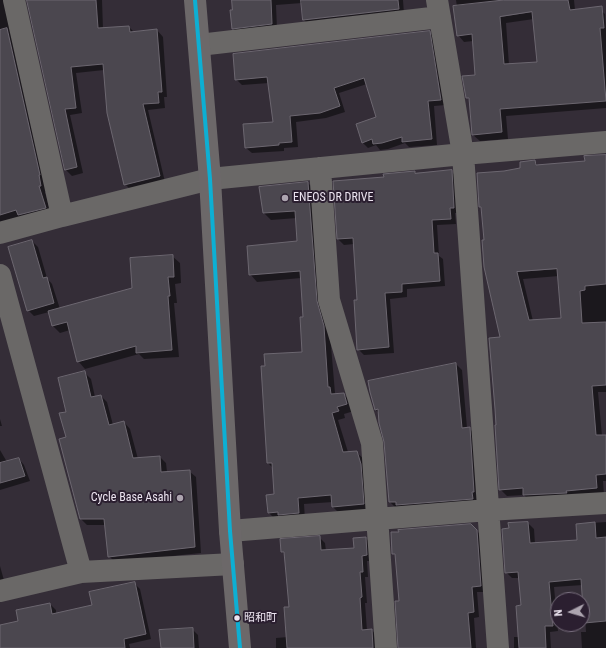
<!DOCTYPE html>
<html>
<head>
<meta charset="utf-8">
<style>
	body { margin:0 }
	#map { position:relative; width:606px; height:648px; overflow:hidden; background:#342d37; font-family:"Roboto Condensed",sans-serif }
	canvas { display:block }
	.north { position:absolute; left:550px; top:592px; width:40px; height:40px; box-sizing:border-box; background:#2b1f30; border:1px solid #786e7d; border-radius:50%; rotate:265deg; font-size:11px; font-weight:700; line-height:16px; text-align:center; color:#ece4f0 }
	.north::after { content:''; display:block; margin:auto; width:14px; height:18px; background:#aca4af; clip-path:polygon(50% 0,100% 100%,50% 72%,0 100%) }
</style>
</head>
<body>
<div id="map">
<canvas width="606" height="648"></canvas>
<div class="north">N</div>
</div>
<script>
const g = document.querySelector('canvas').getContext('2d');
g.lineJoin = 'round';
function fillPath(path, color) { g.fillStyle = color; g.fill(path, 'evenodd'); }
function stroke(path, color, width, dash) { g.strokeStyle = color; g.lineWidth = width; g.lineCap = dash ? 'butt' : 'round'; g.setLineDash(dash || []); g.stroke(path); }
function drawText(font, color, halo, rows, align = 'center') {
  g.font = font + ' "Roboto Condensed","Noto Sans JP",sans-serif'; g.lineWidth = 4; g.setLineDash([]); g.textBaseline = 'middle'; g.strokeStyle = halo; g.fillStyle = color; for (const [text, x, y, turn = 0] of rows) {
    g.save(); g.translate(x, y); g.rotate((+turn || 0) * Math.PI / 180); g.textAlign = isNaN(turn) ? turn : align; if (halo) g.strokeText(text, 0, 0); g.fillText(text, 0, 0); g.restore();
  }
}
fillPath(new Path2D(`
	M0,0H10L46,192H45L51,214L0,223Z
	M28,0H102L103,29L129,27L134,32L157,30L163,37L167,97H164L165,108L148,110L165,182L131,190L125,184L104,70L76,73L82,113L70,115L83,173L72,176L65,169Z
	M232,0H403L404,14L309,25L304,20L302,3L276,5L277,29L238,34L233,28V10Z
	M456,0H574L575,10L598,8L605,14L606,29V108L506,116L508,139L480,141L473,135L470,101L467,97L476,76L473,41L464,42L458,35L457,7ZM534,19L538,63L509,65L506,23Z
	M429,32L435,38L446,105L434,106L437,145L409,147L405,143L388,149L380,150L376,145L368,148L362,142L377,118L367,84L339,93L345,112L326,118L296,122L298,147L284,148V151L252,153L246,148L274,123L269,83L242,85L236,79Z
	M606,156V392H598L602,436H606V481H603L604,495L531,502L524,495L507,496L500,489L497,426L501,338L485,241L482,209L480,207L521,169L535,162L539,166L586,162ZM559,276L562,319L533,321L523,279Z
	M451,171L457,177L459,213H455L456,224L437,225L439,256L443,259L445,286L407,289V297L390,299L394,353L364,355L358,349V301L354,244L344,245L338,239L334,182L385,178L415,172L416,174Z
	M308,183L315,190L330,334L335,393L336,394H343L351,401L354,411L344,414L345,418L338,420L348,452H356L364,459L370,510L340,514L333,507V502L304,504L305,520H276L269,513L275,495L273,468L268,463L266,367L303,353L304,318L301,278L257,282L250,274L298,242L297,218L271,220L264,213Z
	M32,241L38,247L47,278L52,284L60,309L133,289L172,256L180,263L181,283L175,284L177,303H174L179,357L144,359L139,354L85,369L78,361L70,330L60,333L53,326L49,312L34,316L28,310Z
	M456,364L462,370L467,428H469L475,434L478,504L395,507L390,502L385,442L379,413L376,410Z
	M84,372L91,379L95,397L101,396L107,402L113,425L124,422L130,429L138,459L160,457L166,463L167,472L189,471L196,477L201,553L115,562L109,556L105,525H87L80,518L67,438L68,412Z
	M0,419L2,426H0Z
	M0,450L7,462L19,459L24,465L30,481L0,490Z
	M606,522V648H582L581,632H586L583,585L554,587L558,631L550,632L551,648H514V637H519L522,606L520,578H512L506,572L528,523L534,529L535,544L578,540L577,524Z
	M471,525L482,536L486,592H477L479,617L474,618L476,648H399L400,602L396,556L393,553Z
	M319,537L325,543L326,551L355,548L366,538L371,544L372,561H367L368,577H365L367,603H365L367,631L372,630L377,636L378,648H276V638L288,637L290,608L286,555L282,552Z
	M0,566L5,584L0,587Z
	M134,583L140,589L151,639L129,644L130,648H0V626L19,621L50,604L56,610V614L93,605Z
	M192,629L198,635L199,648H162Z`), '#0007');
const building = new Path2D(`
	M27,0H96L98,28L129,26L130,32L157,29L162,92H158L159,103L143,104L160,176L124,185L107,113L103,64L71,67L76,108L65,109L77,167L65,170Z
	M232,0H271L272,24L232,29L230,10H232Z
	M301,0H398L399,9L303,20Z
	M504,0H568L570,10L602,6L604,28H600L606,101L500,109L502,132L472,135L469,98H466L462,76L475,75L472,34L457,36L453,6ZM532,12L537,62L504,64L500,17Z
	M7,28L40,175H39L41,186H39L46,208L18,215L16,210L0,215V30Z
	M430,31L441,100L428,101L432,139L402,142V137L382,143L373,144L372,139L362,143L356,124L376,117L364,78L334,88L340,106L320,113L290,116L292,142L279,143V145L245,148L243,124L273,122L267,77L235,80L233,54Z
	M606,155V284L585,286V290L580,291L582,323L606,322V385L592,386L596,435H606V474L596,475L597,488L566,491L567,493L523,495V488L499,490L495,425H496L495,409L489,338L500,337L484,267L482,240H484L481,207H479L477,173L504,171L520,168V162L535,160L536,165L585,161L584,156ZM557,269L561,318L529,320L517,272Z
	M452,170L454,208H450L451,219L432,220L434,253H438L440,281L402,284V292L385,293L389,347L357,350L354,300H357L353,238L337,239L333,181L384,177L383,174L415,171V173Z
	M308,182L317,301L324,326L328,387H330L331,394L344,393L347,404L337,407L339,411L332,413L343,452L357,451L361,464L364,504L332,507L331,495L298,498L299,513L278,515V512L268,513L266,495L274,494L272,463H267L261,366H265L264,354L302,352L300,317H303L300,271L249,275L247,246L297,241L295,211L263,213L259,187Z
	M32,240L43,278L47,277L54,303L27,311L8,247Z
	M173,255L174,277H168L170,296H168L172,350L136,353V346L77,362L67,322L52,326L48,311L132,288L130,258Z
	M456,363L462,428L470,427L474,492H472L473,499L396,505V502H389L384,442L379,423L378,409L375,410L370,392L368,381Z
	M85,371L91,397L101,395L109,425L124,421L133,458L160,456L161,472L190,470L195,547L108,557L104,519H80L59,439L66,437L59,413L66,412L58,378Z
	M19,458L25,476L0,483V463Z
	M528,522L530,543L577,540L576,524L595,522L596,538L606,537V621L584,623L581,579L549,582L553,626H545L546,648H519L516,606L521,605L518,572L505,573L502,529L509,528L508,523Z
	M471,524L477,530L481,586L472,587L474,612L468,613L471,648H398L395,601H399L395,554H392L391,532H399L398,530Z
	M320,536L321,550L354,548L353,538L366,537L367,555L362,556L363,572H360L362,597L360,598L362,630L372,629L373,648H287L284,607H289L284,552H281L280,539Z
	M135,582L146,634L124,639L125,648H0V625L18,621L16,610L50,603L52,614L92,605L89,592Z
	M193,628L194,648H161L159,630Z`);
fillPath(building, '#4b474f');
stroke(building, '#6c6770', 1);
stroke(new Path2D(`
	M14,0L62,216
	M437,0L463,154L498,648
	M199,45L440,17
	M320,168L329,300L372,443L386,648
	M0,233L62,216L210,179L463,154L606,142
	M0,275L81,572
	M230,531L488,510L606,503
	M0,591L81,572L233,564`), '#6a6867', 22);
stroke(new Path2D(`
	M195,0L210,179L230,531L240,648`), '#6c6869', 22);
stroke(new Path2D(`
	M195,0L210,179L230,531L240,648`), '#0dafd3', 4);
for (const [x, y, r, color] of [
	[285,198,4,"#aca4af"],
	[180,498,4,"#aca4af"],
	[237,618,3.5,"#ece4f0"]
]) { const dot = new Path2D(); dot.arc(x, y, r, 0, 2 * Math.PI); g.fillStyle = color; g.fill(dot); stroke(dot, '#2b1f30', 1.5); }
drawText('11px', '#ece4f0', '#2b1f30', [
	["昭和町",244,618]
], 'left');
drawText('12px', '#ece4f0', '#2b1f30', [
	["ENEOS DR DRIVE",293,198],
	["Cycle Base Asahi",172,498,"right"]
], 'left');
</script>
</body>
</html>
